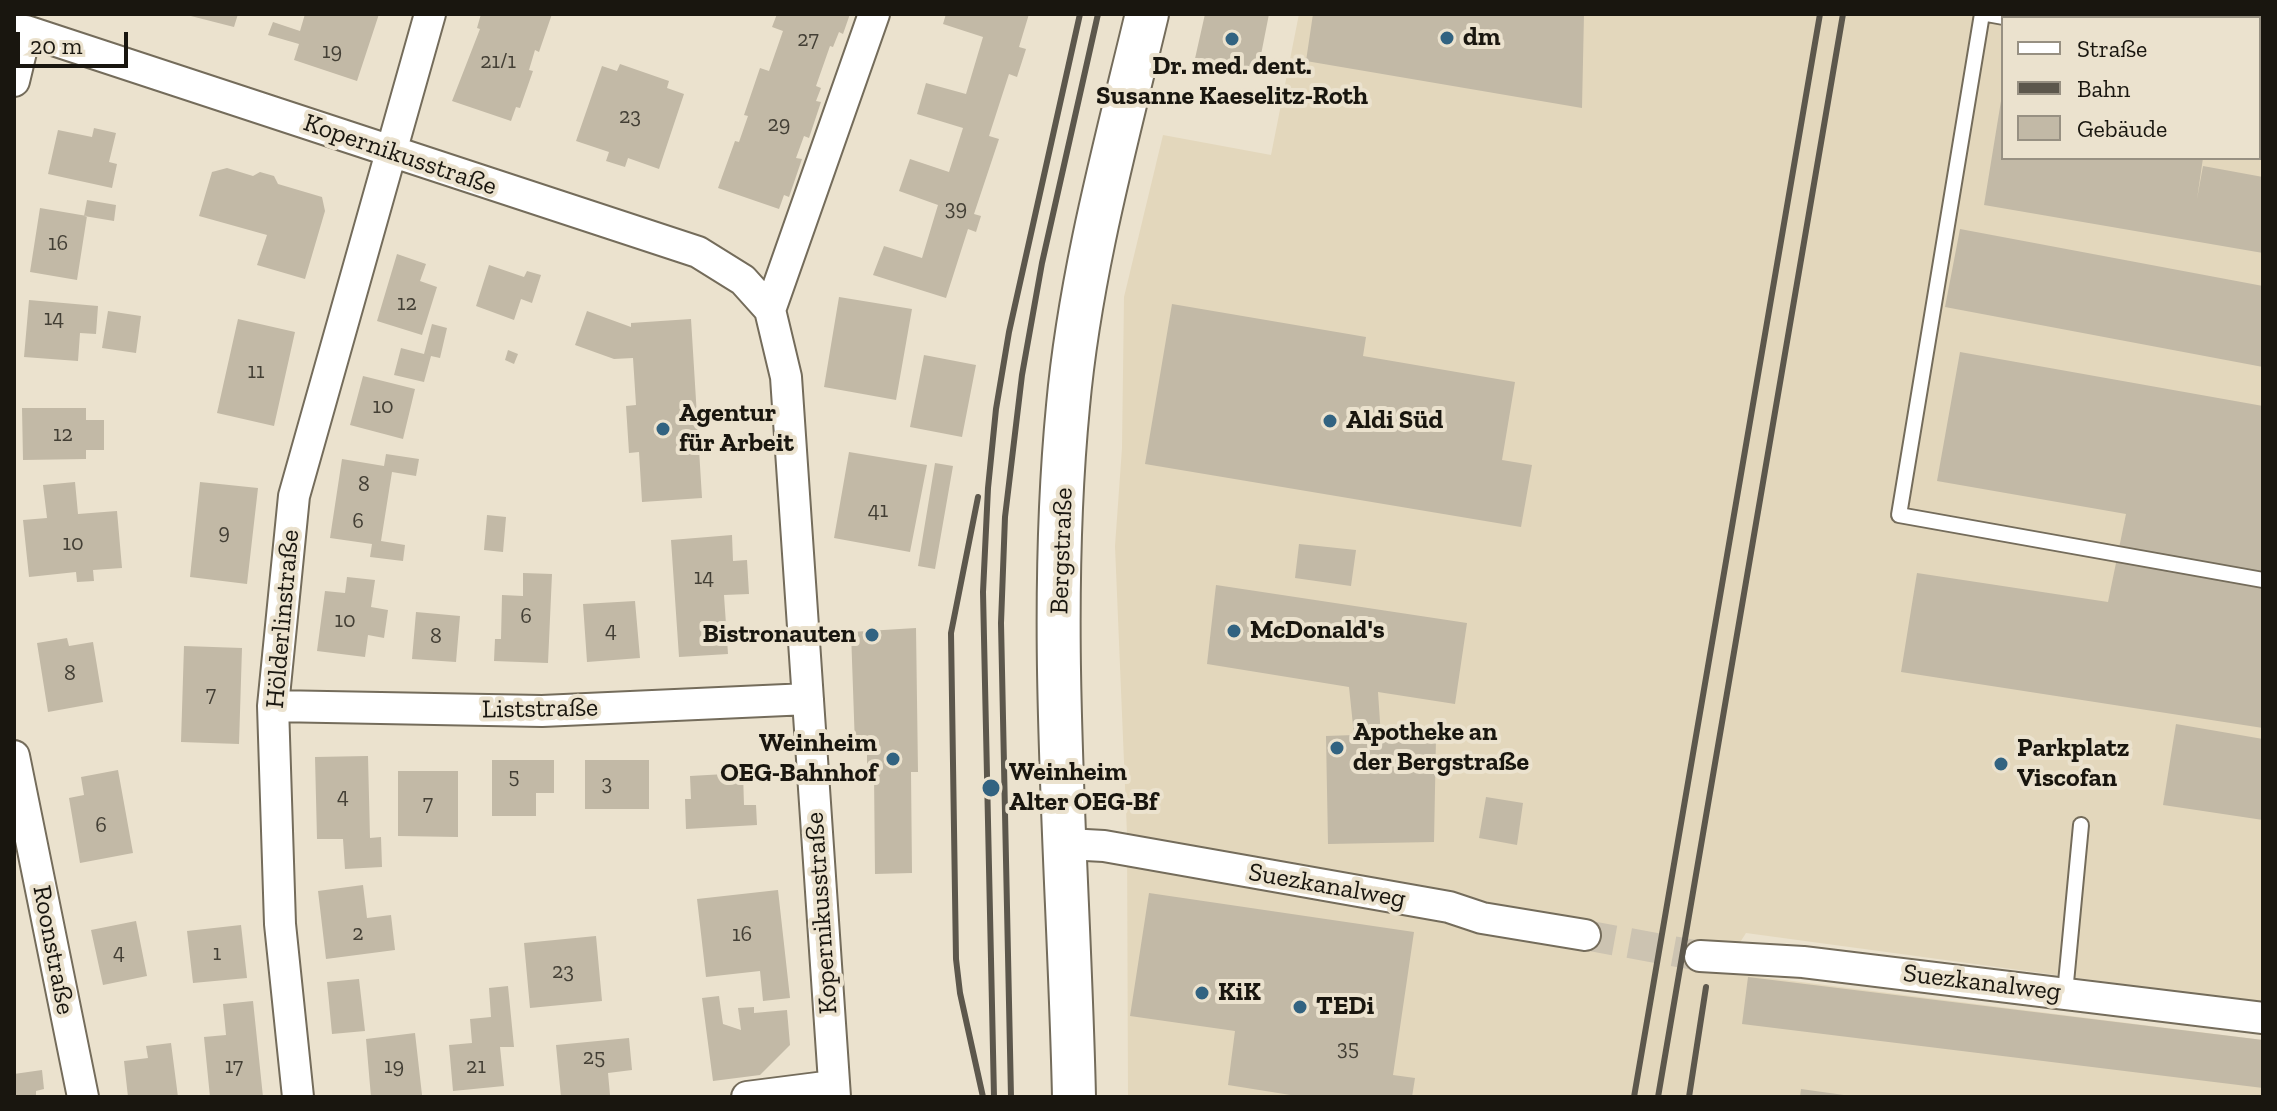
<!DOCTYPE html>
<html>
<head>
<meta charset="utf-8">
<style>
	body { margin:0 }
	#map { position:relative; width:2277px; height:1111px; overflow:hidden; background:#ebe2ce; font-family:"Zilla Slab",serif }
	canvas { display:block }
	.frame { position:absolute; inset:0; border:16px solid #19160f; pointer-events:none }
	.legend { position:absolute; left:2001px; top:16px; width:260px; height:144px; box-sizing:border-box; background:#ebe2ce; border:2px solid #979082; margin:0; padding:10px 14px; list-style:none; font-size:24px; color:#19160f }
	.legend li { display:flex; align-items:center; gap:16px; height:40px }
	.legend b { width:40px; border:2px solid #979082 }
	.scale { position:absolute; left:16px; top:32px; width:112px; height:36px; box-sizing:border-box; border:4px solid #19160f; border-top:0; padding-left:10px; font-size:24px; line-height:28px; white-space:nowrap; color:#19160f; -webkit-text-stroke:6px #ebe2ce; paint-order:stroke }
</style>
</head>
<body>
<div id="map">
<canvas width="2277" height="1111"></canvas>
<div class="frame"></div>
<ul class="legend">
<li><b style="height:10px;background:#fff"></b>Straße</li>
<li><b style="height:10px;background:#5c574c"></b>Bahn</li>
<li><b style="height:22px;background:#c2b9a6"></b>Gebäude</li>
</ul>
<div class="scale">20 m</div>
</div>
<script>
const g = document.querySelector('canvas').getContext('2d');
g.lineJoin = 'round';
function fillPath(path, color) { g.fillStyle = color; g.fill(path, 'evenodd'); }
function stroke(path, color, width, dash) { g.strokeStyle = color; g.lineWidth = width; g.lineCap = dash ? 'butt' : 'round'; g.setLineDash(dash || []); g.stroke(path); }
function drawText(font, color, halo, rows, align = 'center') {
  g.font = font + ' "Zilla Slab",serif'; g.lineWidth = 8; g.setLineDash([]); g.textBaseline = 'middle'; g.strokeStyle = halo; g.fillStyle = color; for (const [text, x, y, turn = 0] of rows) {
    g.save(); g.translate(x, y); g.rotate((+turn || 0) * Math.PI / 180); g.textAlign = isNaN(turn) ? turn : align; if (halo) g.strokeText(text, 0, 0); g.fillText(text, 0, 0); g.restore();
  }
}
fillPath(new Path2D(`
	M1299,14H2263V1003L1746,933L1721,972L2263,1040V1097H1128L1127,834L1115,546L1122,448L1124,297L1163,135L1271,155ZM2003,18H2259V158H2003Z`), '#e3d7bc');
fillPath(new Path2D(`
	M183,14H238L234,27Z
	M305,14H379L357,81L294,60L299,44L268,35L273,22L300,31Z
	M481,14H552L539,52L535,50L529,70L533,71L520,108L516,107L511,121L452,101L480,29L477,28Z
	M777,14H850L843,34L839,32L833,47L830,46L816,86L821,88L816,101L821,102L809,138L804,136L796,158L802,159L789,197L784,195L779,209L718,188L735,141L739,142L748,116L744,115L760,68L769,71L783,31L772,27Z
	M946,14H1029L1019,47L1026,49L1017,77L1009,74L989,136L999,139L974,214L981,216L976,232L968,229L946,298L873,275L884,246L922,258L938,205L899,191L910,159L949,172L963,128L917,114L926,83L966,94L983,37L943,24Z
	M1205,14H1269L1257,75L1194,63Z
	M1313,14H1584L1582,108L1306,61Z
	M620,64L669,81L667,88L684,94L659,169L628,158L625,167L606,161L609,152L576,141L602,66L617,71Z
	M2001,101L2003,158H2203L2197,199L2203,166L2263,177V253L1984,205Z
	M94,128L116,133L109,162L117,164L112,188L48,174L58,130L92,137Z
	M227,168L253,176L260,172L274,176L278,184L322,197L325,211L305,279L257,265L267,235L199,216L212,172Z
	M87,200L116,205L114,221L84,216Z
	M40,208L87,216L77,280L30,272Z
	M1960,229L2263,286V367L1945,307Z
	M397,254L426,264L420,281L437,287L422,335L377,321Z
	M489,265L524,277L527,271L541,275L532,303L521,299L514,320L476,306Z
	M839,297L912,309L896,400L824,387Z
	M29,300L98,306L96,334L80,333L78,361L24,357Z
	M1172,304L1366,337L1363,356L1515,382L1502,460L1532,465L1521,527L1145,464Z
	M108,311L141,316L136,353L102,348Z
	M587,311L631,327V323L691,319L702,498L642,502L639,452L629,453L626,406L636,405L633,358L614,359L575,345Z
	M238,319L295,332L274,426L217,413Z
	M432,324L447,328L440,358L431,356L424,382L394,375L401,348L424,354Z
	M508,350L518,354L514,364L505,360Z
	M1960,352L2263,406V728L1901,672L1917,573L2108,602L2126,514L1937,481Z
	M924,355L976,365L962,437L910,427Z
	M363,376L415,389L403,439L350,425Z
	M22,408H86V420H104V450H86V459L23,460Z
	M849,452L927,465L910,552L834,538Z
	M386,454L419,459L416,476L392,472L381,541L405,545L403,561L370,557L372,544L330,538L342,459L384,466Z
	M935,463L953,466L935,569L918,566Z
	M75,482L78,514L117,511L122,568L93,570L94,581L77,582L76,572L29,577L23,520L47,518L43,485Z
	M200,482L258,488L247,584L190,577Z
	M487,515L506,517L503,552L484,550Z
	M732,535L733,561L747,560L749,594L724,595L728,654L679,657L671,540Z
	M1299,544L1356,550L1351,586L1295,578Z
	M523,573L552,574L548,663L494,661L495,639H501L502,595L523,596Z
	M347,577L375,580L371,607L388,610L384,638L368,635L365,657L317,651L325,591L345,593Z
	M1216,585L1467,623L1455,704L1378,692L1381,737H1436L1434,842L1328,844L1326,736L1354,735L1349,687L1207,664Z
	M635,601L640,658L587,662L583,604Z
	M416,612L460,616L456,662L412,659Z
	M916,628L918,772H911L912,873L875,874L874,774H867V745L855,746L851,632Z
	M67,638L69,646L93,642L103,702L48,712L37,643Z
	M184,646L242,648L239,744L181,742Z
	M2176,724L2263,739V820L2163,805Z
	M368,756L370,838L381,837L382,867L345,869L343,839H317L315,757Z
	M492,760H554V793H536V816H492Z
	M585,760H649V809H585Z
	M118,770L133,853L80,863L69,798L84,795L81,777Z
	M398,771H458V837L398,836Z
	M743,773L744,805H756L757,825L686,829L685,799H691L690,776Z
	M1486,797L1523,803L1517,845L1479,838Z
	M363,885L367,918L391,915L395,950L326,959L318,891Z
	M778,890L790,998L763,1001L760,971L706,977L697,899Z
	M1149,893L1414,932L1393,1075L1415,1078L1412,1097H1303L1228,1085L1235,1031L1130,1016Z
	M136,921L147,976L103,985L91,930Z
	M241,925L247,978L193,983L187,931Z
	M596,936L602,1001L530,1008L524,943Z
	M1748,977L2263,1040V1088L1742,1024Z
	M359,979L365,1031L332,1034L327,982Z
	M508,986L514,1047H500L504,1086L453,1091L449,1045L472,1043L470,1019L491,1017L489,988Z
	M719,996L723,1024L741,1030L738,1008L754,1007V1013L787,1010L790,1045L760,1075L713,1081L702,998Z
	M253,1001L263,1097H210L204,1037L226,1035L223,1004Z
	M415,1033L422,1095L371,1097L366,1039Z
	M629,1038L632,1070L608,1073L610,1095L561,1097L556,1045Z
	M171,1043L178,1097H128L124,1061L148,1058L146,1046Z
	M42,1070L44,1089L36,1091V1097H14V1074Z
	M1801,1089L1844,1095V1097H1800Z`), '#c2b9a6');
stroke(new Path2D(`
	M1585,935L1700,956`), '#ccc3b1', 30, [30, 15]);
const service = new Path2D(`
	M1982,14L1899,515L2263,580
	M1987,14L2009,18
	M2100,18L2101,14
	M2259,64H2263
	M2065,993L2081,825`);
const minor = new Path2D(`
	M14,31H26L698,252L743,280L770,310L786,377L835,1097
	M14,81L26,31
	M770,310L874,14
	M273,706L542,711L808,699
	M14,756L83,1097
	M1067,844L1104,846L1449,907L1482,918L1585,935
	M1700,956L1803,962L2263,1018
	M298,1097L280,924L273,706L294,496L430,14
	M747,1097L833,1086`);
const secondary = new Path2D(`
	M1074,1097C1069,870 1046,632 1068,406C1080,274 1116,143 1147,14`);
stroke(service, '#746c5b', 18);
stroke(minor, '#746c5b', 34);
stroke(secondary, '#746c5b', 46);
stroke(service, '#fff', 14);
stroke(minor, '#fff', 30);
stroke(secondary, '#fff', 42);
stroke(new Path2D(`
	M978,497L951,633L956,959L960,993L983,1097
	M994,1097L983,592L988,488L996,409L1009,332L1080,14
	M1011,1097L1001,623L1005,517L1022,375L1042,263L1098,14
	M1634,1097L1820,14
	M1658,1097L1843,14
	M1689,1097L1706,987`), '#5c574c', 6);
for (const [x, y, r, color] of [
	[1447,38,8,"#326381"],
	[1232,39,8,"#326381"],
	[1330,421,8,"#326381"],
	[663,429,8,"#326381"],
	[1234,631,8,"#326381"],
	[872,635,8,"#326381"],
	[1337,748,8,"#326381"],
	[893,759,8,"#326381"],
	[2001,764,8,"#326381"],
	[991,788,10,"#326381"],
	[1202,993,8,"#326381"],
	[1300,1007,8,"#326381"]
]) { const dot = new Path2D(); dot.arc(x, y, r, 0, 2 * Math.PI); g.fillStyle = color; g.fill(dot); stroke(dot, '#ebe2ce', 3); }
drawText('22px', '#433f35', null, [
	["27",808,40],
	["19",332,52],
	["21/1",498,62],
	["23",630,117],
	["29",779,125],
	["39",956,209],
	["16",58,244],
	["12",407,304],
	["14",54,319],
	["11",256,372],
	["10",383,407],
	["12",63,435],
	["8",364,485],
	["41",878,511],
	["6",358,522],
	["9",224,533],
	["10",73,544],
	["14",704,578],
	["6",526,617],
	["10",345,621],
	["4",611,631],
	["8",436,637],
	["8",70,674],
	["7",211,695],
	["5",514,777],
	["3",607,784],
	["4",343,797],
	["7",428,804],
	["6",101,826],
	["2",358,934],
	["16",742,935],
	["4",119,953],
	["1",217,954],
	["23",563,972],
	["35",1348,1049],
	["25",594,1058],
	["17",234,1067],
	["19",394,1067],
	["21",476,1067]
]);
drawText('bold 26px', '#19160f', '#ebe2ce', [
	["dm",1463,38],
	["Dr. med. dent.",1232,67,"center"],
	["Susanne Kaeselitz-Roth",1232,97,"center"],
	["Agentur",679,414],
	["für Arbeit",679,444],
	["Aldi Süd",1346,421],
	["McDonald's",1250,631],
	["Bistronauten",856,635,"right"],
	["Apotheke an",1353,733],
	["der Bergstraße",1353,763],
	["Weinheim",877,744,"right"],
	["OEG-Bahnhof",877,774,"right"],
	["Parkplatz",2017,749],
	["Viscofan",2017,779],
	["Weinheim",1009,773],
	["Alter OEG-Bf",1009,803],
	["KiK",1218,993],
	["TEDi",1316,1007]
], 'left');
drawText('26px', '#19160f', '#ebe2ce', [
	["Kopernikusstraße",400,155,19],
	["Bergstraße",1062,551,-88],
	["Hölderlinstraße",283,619,-85],
	["Liststraße",540,709,-1],
	["Suezkanalweg",1327,886,10],
	["Kopernikusstraße",822,913,-94],
	["Roonstraße",53,950,79],
	["Suezkanalweg",1982,983,7]
]);
</script>
</body>
</html>
